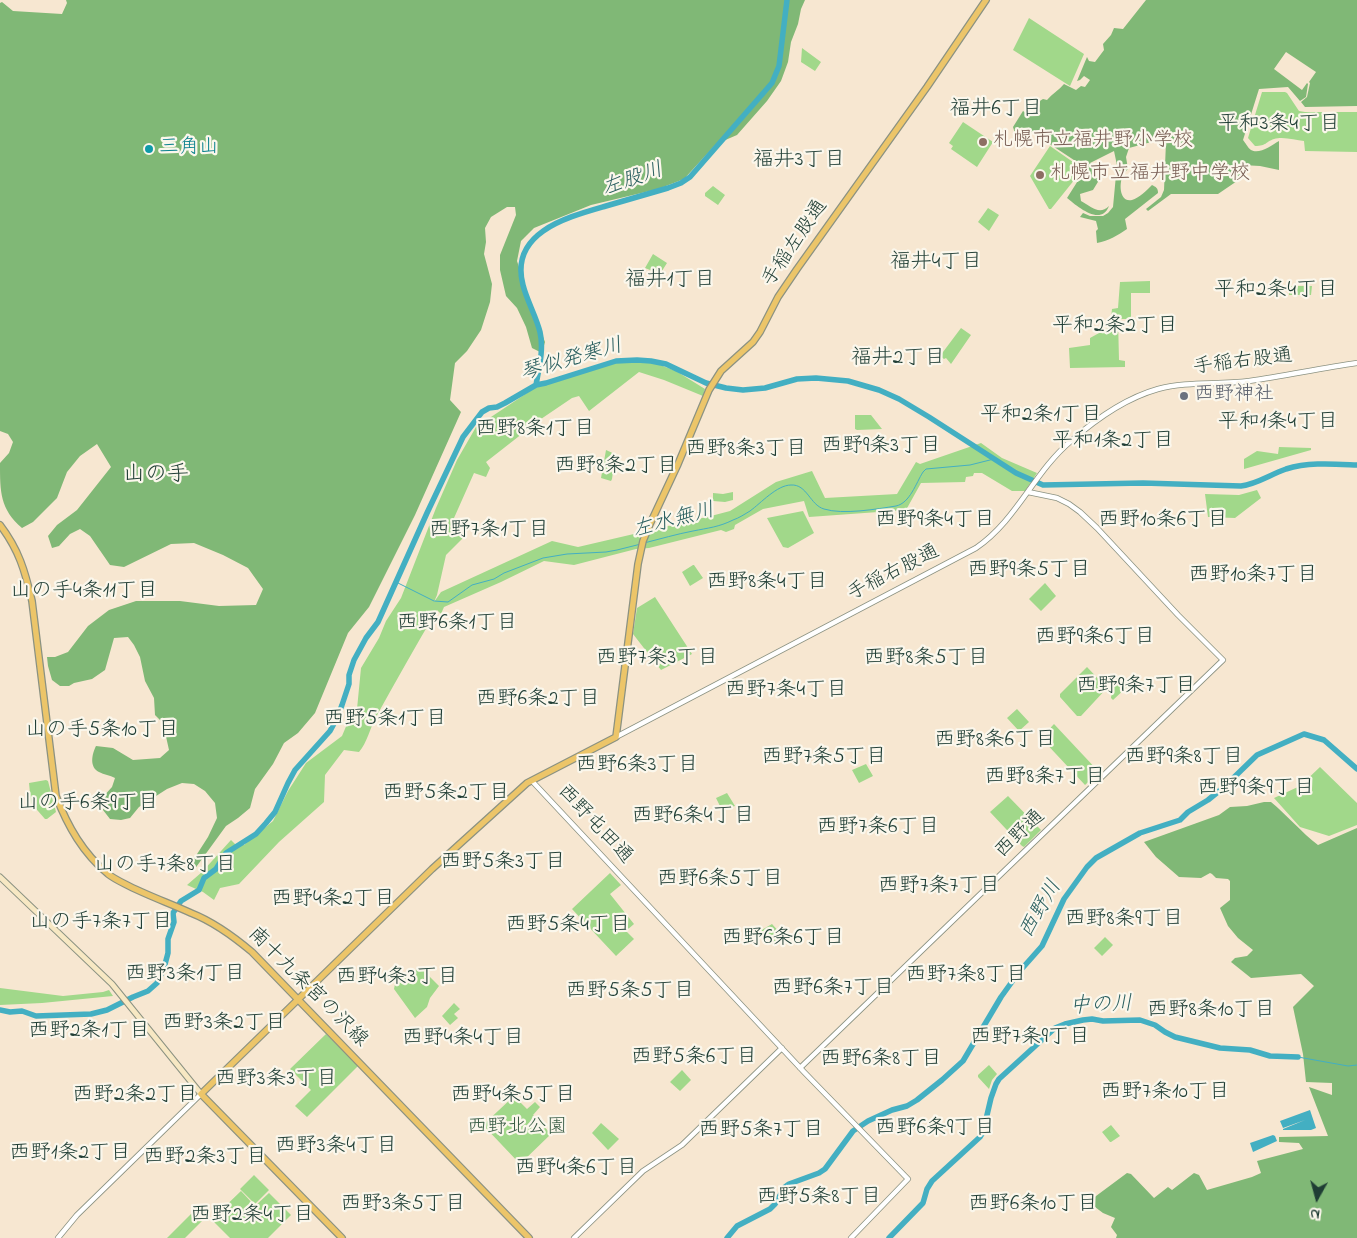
<!DOCTYPE html>
<html>
<head>
<meta charset="utf-8">
<style>
	body { margin:0 }
	#map { position:relative; width:1357px; height:1238px; overflow:hidden; background:#f7e7d1; font-family:"Indie Flower",sans-serif }
	canvas { display:block }
	.north { position:absolute; left:1292px; top:1173px; width:50px; height:50px; -webkit-text-stroke:4px #fbf7ec; paint-order:stroke; rotate:187deg; font-size:14px; font-weight:700; line-height:20px; text-align:center; color:#1f3d34 }
	.north::after { content:''; display:block; margin:auto; width:18px; height:22px; background:#1f3d34; clip-path:polygon(50% 0,100% 100%,50% 72%,0 100%) }
</style>
</head>
<body>
<div id="map">
<canvas width="1357" height="1238"></canvas>
<div class="north">N</div>
</div>
<script>
const g = document.querySelector('canvas').getContext('2d');
g.lineJoin = 'round';
function fillPath(path, color) { g.fillStyle = color; g.fill(path, 'evenodd'); }
function stroke(path, color, width, dash) { g.strokeStyle = color; g.lineWidth = width; g.lineCap = dash ? 'butt' : 'round'; g.setLineDash(dash || []); g.stroke(path); }
function drawText(font, color, halo, rows, align = 'center') {
  g.font = font + ' "Indie Flower","Klee One",sans-serif'; g.lineWidth = 4.5; g.setLineDash([]); g.textBaseline = 'middle'; g.strokeStyle = halo; g.fillStyle = color; for (const [text, x, y, turn = 0] of rows) {
    g.save(); g.translate(x, y); g.rotate((+turn || 0) * Math.PI / 180); g.textAlign = isNaN(turn) ? turn : align; if (halo) g.strokeText(text, 0, 0); g.fillText(text, 0, 0); g.restore();
  }
}
fillPath(new Path2D(`
	M1029,18L1084,54L1070,86L1013,50Z
	M802,48L821,62L815,71L801,62Z
	M1262,92H1285L1287,93L1299,111L1305,112H1357V152L1305,151L1304,141C1295,140 1283,136 1274,139C1265,142 1267,146 1255,146L1248,138Z
	M963,122L993,142L977,167L951,149L953,146L949,143Z
	M1050,146L1083,169L1051,209H1049L1030,176Z
	M713,186L725,195L718,205L705,196V193Z
	M988,208L999,215L989,231L978,222Z
	M653,254L667,263L660,274L645,268Z
	M1150,281V293H1131V319H1118L1119,360L1125,361V367L1070,368L1069,348L1090,345V338L1110,327L1112,309L1118,308L1120,282Z
	M1290,286H1312L1311,295H1289Z
	M961,328L971,335L951,364L946,358L944,359L940,356Z
	M652,362L676,371L705,389L703,396L664,380L639,372L589,411L579,396L572,398L541,419L486,462L490,468L486,477L474,473L450,527L467,534L446,555L437,595L434,602L441,592L552,541L578,547L711,516L730,511L776,482L812,471L825,498L897,494L916,462L920,464L981,443L1002,458L1037,473L1025,491H1012L982,473H974L973,476L966,477L965,482L921,483L906,510L809,517L804,501L763,509L735,525L734,529L726,532L721,530L649,548L636,549L574,565L544,561L501,582L444,607L441,614L437,610C416,645 396,681 376,717C370,728 367,743 359,752L344,750L325,775L324,802L279,842L239,884L220,888L214,900L203,892L187,885L202,872L231,840L235,844L244,845L273,821L288,791L306,763L342,736L350,717L357,709L361,668L379,638L386,621L401,598L436,508L457,460L476,427L536,387L615,363Z
	M855,415H871L882,429L857,430L855,429Z
	M1279,447L1311,448V450L1244,469V459L1257,451L1278,454Z
	M606,450L617,455L614,464L612,479L611,481L601,478Z
	M1257,490L1261,498L1235,518L1208,517L1205,494L1239,495Z
	M733,492V500L725,502L713,501V493L723,494Z
	M803,511L814,533L788,548L783,547L767,518Z
	M693,565H694L703,578L690,586L682,572Z
	M1045,583L1056,596L1041,611L1029,599Z
	M655,597L692,654L661,670L633,634L637,608Z
	M1087,667L1107,688L1081,716H1077L1060,697V694Z
	M1118,677L1127,687L1113,700L1111,698L1112,689L1109,685Z
	M1017,709L1029,722L1019,731L1007,718Z
	M1054,724L1099,772L1085,785L1041,738Z
	M866,764L873,776L859,783L852,770Z
	M1320,767L1357,803V825L1329,836L1300,827L1274,798L1300,786Z
	M46,780L48,781L56,812L47,819H45L31,803L29,783Z
	M727,793L735,806L722,810L716,798Z
	M1008,796L1041,830L1024,847L1022,846L990,812Z
	M610,873L621,885L610,894L634,924L626,931L634,939L616,956L572,909Z
	M772,924L783,936L774,945L760,931Z
	M1105,937L1113,945L1102,956L1094,948Z
	M420,967L439,986L430,998L427,1007L415,1018L394,989L395,984Z
	M0,988L63,996L103,992L109,990L113,996L42,1003L0,1005Z
	M454,1003L460,1009L454,1014L458,1018L450,1025L442,1016Z
	M326,1034L358,1066L307,1117L295,1106L311,1090L290,1069Z
	M989,1065L997,1074L992,1080L989,1089L978,1077V1075Z
	M682,1070L691,1080L680,1091L670,1082Z
	M514,1096L527,1109L535,1102L540,1107L533,1115L551,1134L520,1164L483,1125Z
	M601,1123L619,1139L608,1150L592,1133Z
	M1111,1125L1120,1136L1111,1142H1110L1102,1132Z
	M254,1175L269,1190L255,1204L240,1189Z
	M241,1191L255,1206L269,1193L291,1215L268,1238H230L214,1222V1217Z
	M194,1211L202,1221L185,1238H167Z`), '#a1d88a');
fillPath(new Path2D(`
	M66,0H805L801,9L798,24L791,42L788,62L781,81L767,101L737,135L716,144L684,179L658,189L591,205L534,228L521,241L517,261L526,288L529,307L538,324L545,342L542,353L532,348L526,327L517,308L506,296L500,270V255L516,215L515,207H507L491,217L485,228L486,242L484,254L492,284L490,302L481,330L467,351L455,363L450,400L461,412L415,515L369,607L348,633L315,713L298,733L284,743L273,764L255,789L250,808L238,818L226,826L194,870L190,865L208,837L217,818L215,803L205,791L194,784L182,783L167,789L139,807L130,818L121,820L110,819L103,810L102,798L112,787L115,778C110,775 104,775 99,772C89,767 92,754 96,746L113,748L133,760L160,758L169,750L163,723L155,715L154,698L145,681L140,657L134,645L128,637L114,638L105,670L92,679L74,683L69,686H60L52,680L48,666L47,657H55L68,652L88,626L109,610L136,601H180L219,606L256,605L263,589L248,568L223,555L194,543L171,544L124,567L110,565L90,536L80,529L70,534L59,546L52,548L48,536L57,525L77,510L111,467L97,444L80,456L67,472L57,498L33,522L22,528C0,509 0,492 0,463L9,453L13,442L8,434L0,431V3L2,2L13,11L62,14L67,3Z
	M1146,0H1357V106L1305,107L1301,102L1307,97L1310,83L1309,82L1316,72L1286,52L1274,69L1302,90L1307,83L1308,84L1306,97L1300,101L1288,87L1259,89L1243,140C1245,142 1248,148 1251,150C1259,155 1272,145 1279,141V170L1260,166L1242,165L1240,179L1218,194H1171L1148,211L1146,209L1161,197L1164,190L1166,142L1155,141L1129,148L1126,157L1128,169C1126,171 1124,173 1123,176C1119,182 1119,203 1132,200C1139,198 1147,190 1152,185C1156,187 1158,188 1158,193L1125,219L1127,229C1118,235 1109,241 1097,243L1096,231L1098,229L1096,221L1080,217L1083,213L1090,216H1103L1108,213L1113,207L1116,175L1118,170L1114,151L1090,163L1104,172L1093,190L1080,194L1081,201C1091,206 1099,216 1109,206C1101,227 1077,206 1067,198L1086,168L1030,131L1019,146L1013,127L1023,111L1026,113L1033,105L1043,99L1047,100C1052,94 1059,90 1064,84L1076,90L1081,86L1085,87L1090,80L1084,76L1080,80L1077,81L1087,57L1089,61L1095,62L1104,50L1103,44L1111,35L1114,28L1123,29Z
	M1264,802H1271C1287,815 1301,832 1318,845L1357,828V1238H1116L1117,1235L1111,1227L1115,1218L1103,1213L1091,1204L1092,1199L1127,1173L1131,1174L1154,1198L1168,1187L1172,1190L1194,1173L1199,1175L1207,1190L1252,1177L1261,1173L1257,1161L1303,1149L1299,1143L1279,1142V1137L1328,1136L1309,1087L1332,1095V1083L1306,1082L1303,1054L1293,1007L1314,986L1301,974L1251,978L1231,962L1235,958L1247,956L1253,950L1238,938L1228,926L1220,908L1230,900V881L1228,879L1216,878L1212,874L1210,873L1201,878L1179,877L1156,857L1144,842L1219,815L1230,807L1247,806Z`), '#80b876');
fillPath(new Path2D(`
	M1310,1110L1316,1128L1311,1130H1283V1129L1305,1120L1283,1128L1280,1121Z
	M1273,1135L1275,1136L1277,1141L1253,1152L1250,1143Z`), '#43afc2');
stroke(new Path2D(`
	M644,543C660,539 677,534 693,531C708,528 719,527 733,520C739,518 745,514 750,511C761,503 777,485 791,485C807,484 810,505 824,509C843,515 877,509 896,506C910,503 916,483 923,472L926,469L970,465L994,459
	M396,582L434,601L448,602L472,585L494,579L504,573L543,558L567,554L606,552L617,550L641,544
	M1298,1057L1348,1066L1357,1065`), '#43afc2', 1);
stroke(new Path2D(`
	M536,385C539,368 544,349 540,332C536,316 527,301 523,285C509,232 568,217 606,206C627,200 647,194 668,188L681,183L690,177L772,83L779,66L787,0
	M0,1010L10,1012L22,1011L36,1016L91,1014L107,1010L133,997L148,991L157,983L164,968L168,953V939L174,922L173,913L181,901L199,890L204,878L216,869L226,853L256,834L266,823L275,812L288,783L295,770L330,731L337,718L342,705L349,684V675L354,660L366,638L378,622L427,513L463,437L482,412L489,408L497,407L505,403L536,385L546,383L616,361L637,360L651,361L666,364L706,383L726,388L743,390L765,388L797,379L816,378L848,381L879,390L899,399L929,417L1016,473L1043,485L1143,483L1241,486C1257,484 1271,474 1286,469C1309,462 1333,464 1357,465
	M727,1238L737,1226L770,1209L775,1204L785,1187L789,1184L819,1173L825,1169L853,1131L868,1121L892,1110L907,1106L917,1100L942,1080L963,1061L1001,997L1019,972L1042,946L1064,899L1087,867L1096,858L1140,833L1180,820L1188,812L1208,800L1224,787L1257,755L1304,734L1324,740L1357,769
	M889,1238L923,1203L927,1189L932,1181L980,1137L983,1132L991,1098L996,1084L999,1079L1055,1028L1065,1024L1083,1020L1092,1019L1103,1021L1140,1020L1155,1025L1165,1032L1175,1037L1220,1048L1250,1050L1270,1056L1298,1057`), '#43afc2', 5.5);
const tertiary = new Path2D(`
	M616,737L976,548C1017,520 1034,472 1071,441C1096,419 1126,398 1158,389C1187,381 1219,385 1249,381C1285,376 1321,368 1357,363
	M532,781L804,1072L908,1179L851,1238
	M800,1068L1223,660L1178,615L1097,528L1080,512L1069,504L1057,498L1028,492
	M58,1238L77,1215L201,1094
	M574,1238L643,1171L682,1145L782,1048`);
const secondary = new Path2D(`
	M0,877L112,984L201,1094`);
const primary = new Path2D(`
	M0,525C19,550 25,571 32,601L56,796C68,827 83,853 108,874C113,878 119,881 125,884C146,895 169,903 191,913C214,922 233,936 252,952L529,1238
	M342,1238L201,1094L432,869L527,783L616,737L638,564L643,541L650,524L678,464L709,390L721,371L753,342L760,332L778,297L797,269L927,87L986,0`);
stroke(tertiary, '#8b9282', 6);
stroke(secondary, '#8b9282', 7);
stroke(primary, '#8b9282', 8);
stroke(tertiary, '#fff', 4.5);
stroke(secondary, '#f7e8c3', 5);
stroke(primary, '#ecc569', 5.5);
for (const [x, y, r, color] of [
	[983,142,5,"#8d6e63"],
	[149,149,5,"#0f9aa8"],
	[1040,175,5,"#8d6e63"],
	[1184,396,5,"#6b7280"]
]) { const dot = new Path2D(); dot.arc(x, y, r, 0, 2 * Math.PI); g.fillStyle = color; g.fill(dot); stroke(dot, '#fbf7ec', 2); }
drawText('20px', '#785e54', '#fbf7ec', [
	["札幌市立福井野小学校",993,142],
	["札幌市立福井野中学校",1050,175]
], 'left');
drawText('20px', '#0d838f', '#fbf7ec', [
	["三角山",159,149]
], 'left');
drawText('20px', '#1f3d34', '#fbf7ec', [
	["手稲左股通",796,244,-56],
	["手稲右股通",1243,363,-7],
	["手稲右股通",894,574,-27],
	["西野屯田通",594,825,47],
	["西野通",1021,835,-44],
	["南十九条宮の沢線",307,988,45]
]);
drawText('20px', '#5b616d', '#fbf7ec', [
	["西野神社",1194,396]
], 'left');
drawText('20px', '#395c45', '#fbf7ec', [
	["西野北公園",517,1129]
]);
drawText('21px', '#1f3d34', '#fbf7ec', [
	["福井6丁目",996,111],
	["平和3条4丁目",1279,126],
	["福井3丁目",799,162],
	["福井4丁目",936,264],
	["福井1丁目",670,282],
	["平和2条4丁目",1276,292],
	["平和2条2丁目",1115,328],
	["福井2丁目",898,360],
	["平和2条1丁目",1041,417],
	["平和1条4丁目",1278,424],
	["西野8条1丁目",535,431],
	["平和1条2丁目",1113,443],
	["西野9条3丁目",881,448],
	["西野8条3丁目",746,451],
	["西野8条2丁目",616,468],
	["西野9条4丁目",935,522],
	["西野10条6丁目",1163,522],
	["西野7条1丁目",489,532],
	["西野9条5丁目",1029,572],
	["西野10条7丁目",1253,577],
	["西野8条4丁目",767,584],
	["山の手4条11丁目",84,593],
	["西野6条1丁目",457,625],
	["西野9条6丁目",1095,639],
	["西野7条3丁目",657,660],
	["西野8条5丁目",926,660],
	["西野9条7丁目",1136,688],
	["西野7条4丁目",786,692],
	["西野6条2丁目",538,701],
	["西野5条1丁目",385,721],
	["山の手5条10丁目",102,732],
	["西野8条6丁目",995,742],
	["西野7条5丁目",824,759],
	["西野9条8丁目",1184,759],
	["西野6条3丁目",637,767],
	["西野8条7丁目",1045,779],
	["西野9条9丁目",1256,790],
	["西野5条2丁目",446,795],
	["山の手6条9丁目",88,805],
	["西野6条4丁目",693,818],
	["西野7条6丁目",878,829],
	["西野5条3丁目",503,864],
	["山の手7条8丁目",165,867],
	["西野6条5丁目",720,881],
	["西野7条7丁目",939,888],
	["西野4条2丁目",333,901],
	["西野8条9丁目",1124,921],
	["山の手7条7丁目",101,924],
	["西野5条4丁目",568,927],
	["西野6条6丁目",783,940],
	["西野3条1丁目",185,976],
	["西野7条8丁目",966,977],
	["西野4条3丁目",397,979],
	["西野6条7丁目",833,990],
	["西野5条5丁目",630,993],
	["西野8条10丁目",1211,1012],
	["西野3条2丁目",224,1025],
	["西野2条1丁目",89,1033],
	["西野7条9丁目",1030,1039],
	["西野4条4丁目",463,1040],
	["西野5条6丁目",694,1059],
	["西野6条8丁目",881,1061],
	["西野3条3丁目",276,1081],
	["西野7条10丁目",1165,1094],
	["西野2条2丁目",135,1097],
	["西野4条5丁目",513,1097],
	["西野6条9丁目",935,1130],
	["西野5条7丁目",761,1132],
	["西野3条4丁目",336,1148],
	["西野1条2丁目",70,1155],
	["西野2条3丁目",205,1159],
	["西野4条6丁目",576,1170],
	["西野5条8丁目",819,1199],
	["西野3条5丁目",403,1206],
	["西野6条10丁目",1033,1206],
	["西野2条4丁目",252,1217]
]);
drawText('italic 21px', '#2a5f5f', '#fbf7ec', [
	["左股川",633,181,-19],
	["琴似発寒川",572,361,-16],
	["左水無川",674,522,-15],
	["西野川",1042,910,-60],
	["中の川",1101,1007,-3]
]);
drawText('22px', '#1f3d34', '#fbf7ec', [
	["山の手",156,476]
]);
</script>
</body>
</html>
